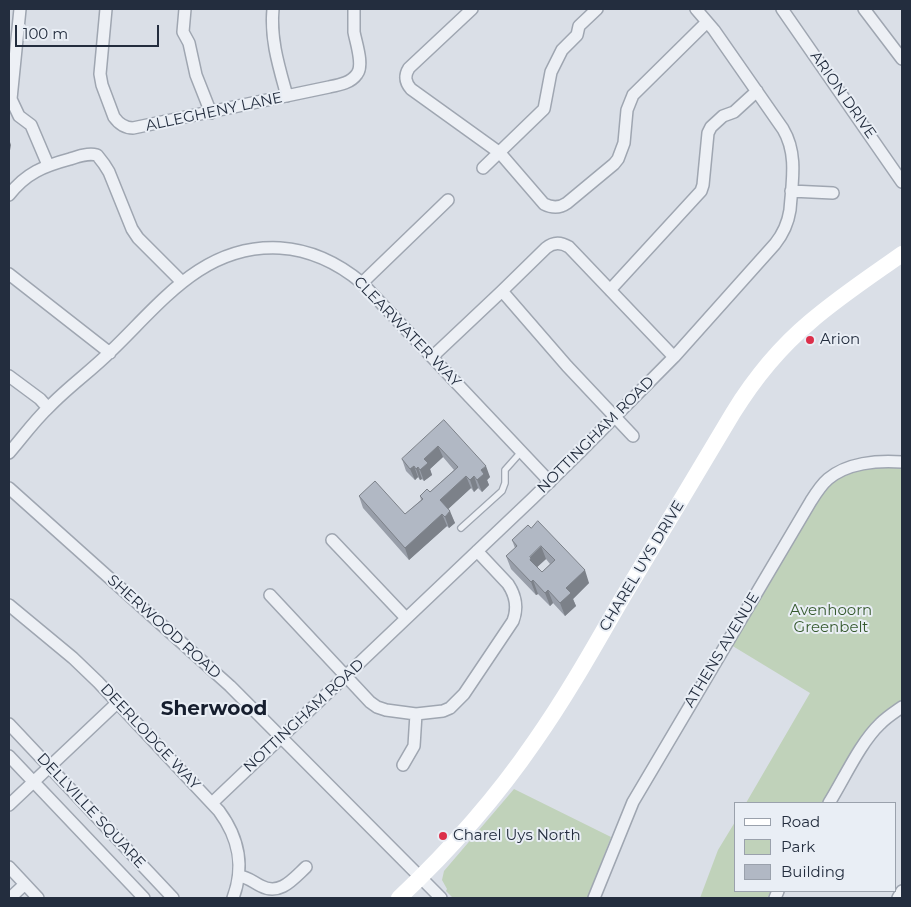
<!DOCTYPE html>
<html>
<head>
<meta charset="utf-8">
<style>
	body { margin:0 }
	#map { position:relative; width:911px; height:907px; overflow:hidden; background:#dadfe7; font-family:Montserrat,sans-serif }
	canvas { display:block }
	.frame { position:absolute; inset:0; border:10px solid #232d3e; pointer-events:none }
	.legend { position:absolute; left:734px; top:802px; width:162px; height:90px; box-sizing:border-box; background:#e9eef5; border:1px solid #9aa1ac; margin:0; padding:6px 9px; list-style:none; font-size:15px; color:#232d3e }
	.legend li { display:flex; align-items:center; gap:10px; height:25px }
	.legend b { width:25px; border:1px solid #9aa1ac }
	.scale { position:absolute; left:15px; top:25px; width:144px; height:22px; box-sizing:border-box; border:2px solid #232d3e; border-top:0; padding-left:6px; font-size:15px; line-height:18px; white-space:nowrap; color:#232d3e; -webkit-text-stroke:4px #e9eef5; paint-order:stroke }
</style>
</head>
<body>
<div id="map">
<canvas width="911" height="907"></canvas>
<div class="frame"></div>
<ul class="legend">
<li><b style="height:6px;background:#fff"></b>Road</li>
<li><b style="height:14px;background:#c0d2ba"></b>Park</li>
<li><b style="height:14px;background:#b1b8c4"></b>Building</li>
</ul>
<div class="scale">100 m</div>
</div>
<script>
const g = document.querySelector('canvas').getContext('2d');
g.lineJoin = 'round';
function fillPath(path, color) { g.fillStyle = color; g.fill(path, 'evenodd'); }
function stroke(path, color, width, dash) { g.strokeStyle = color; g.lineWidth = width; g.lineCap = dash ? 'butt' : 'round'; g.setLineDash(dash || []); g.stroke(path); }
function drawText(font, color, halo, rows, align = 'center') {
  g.font = font + ' Montserrat,sans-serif'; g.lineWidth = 4; g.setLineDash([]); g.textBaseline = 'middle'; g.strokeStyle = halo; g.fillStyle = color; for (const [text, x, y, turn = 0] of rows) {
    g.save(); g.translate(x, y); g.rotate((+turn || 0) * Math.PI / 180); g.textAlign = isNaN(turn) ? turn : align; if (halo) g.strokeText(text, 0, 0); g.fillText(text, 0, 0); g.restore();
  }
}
fillPath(new Path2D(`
	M892,466L902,467V701L877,720L858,742L822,803H746L810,693L731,645L823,491L836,479L858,469Z
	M514,789L611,837L588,898H453L446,891L447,889L442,880L444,871Z
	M735,822V891H771L767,898H700L718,850Z`), '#c0d2ba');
const service = new Path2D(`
	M461,528L502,491L505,483V470L521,452`);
const minor = new Path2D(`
	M20,9L11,99L19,116L31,125L48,165
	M106,9L100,74L102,85L114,117C119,124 125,128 133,128L329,87C339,85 351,83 357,74C364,65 356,43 354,32C354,24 354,17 354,9
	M185,9L183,32L189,43L196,75L211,113
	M273,9C270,39 279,67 287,96
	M472,9L409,68C404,76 405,82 411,89L500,153L544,204C552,208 560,208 567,203L614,164L618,159L624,143L627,110L633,95L707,22
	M782,9L902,182
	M864,9L902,59
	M483,168L544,109L551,72L562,50L577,35L579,26L597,9
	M791,191L833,193
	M9,195C26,173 44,166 70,159C79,156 88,153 97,155L104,164L109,172L132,229L138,238L182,282
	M9,274L110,353
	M362,283L448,200
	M610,290L701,191L703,185L708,133L711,127L723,116L734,112L757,91
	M502,291L567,366L633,436
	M432,357L502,291L546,248C553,242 561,242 569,247L674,357
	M9,376L40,399L48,408
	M9,453C22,438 34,421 49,407C68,387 91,371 111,351C161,303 203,244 280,248C311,250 338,263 362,283L550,482
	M9,488L230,686L441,898
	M332,540L406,618
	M270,595L370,702L377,707L386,710L416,714L443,711L450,708L464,694L513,621C518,608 516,596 508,584L477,551
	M9,605L73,658L98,682L219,811C239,838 245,866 233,898
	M9,724L173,898
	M9,756L144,898
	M403,765L414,746L416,714
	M212,803L533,498L579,453L674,357L775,244C783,234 788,223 790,210C792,182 798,154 783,129L714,30L696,9
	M829,803C844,779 860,743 880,724C887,717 895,712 902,707
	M9,805L117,703
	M9,867L38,898
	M239,876C248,877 253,882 261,886C280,896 293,879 306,867
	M10,898L25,884
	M594,898L633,802L811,501C816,493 821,485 828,479C847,463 877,460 902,462
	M775,898L778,891
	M898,898L902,891`);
stroke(service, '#9fa6b1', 8);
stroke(minor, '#9fa6b1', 14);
stroke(service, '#edf0f5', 5.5);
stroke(minor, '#edf0f5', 11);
stroke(new Path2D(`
	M399,898C449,851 496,798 535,741C566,697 593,649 620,602C658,539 695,476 733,413C754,379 779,348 810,322C839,297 871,276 902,254`), '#fff', 16);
fillPath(new Path2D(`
	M444,420L490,477L487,480L489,485L482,492L478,488L474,492L471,488L448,509L455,523L449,528L447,526L409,560L363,508L359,496L405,514L421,500L420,496L430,492L454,470L443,457L430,469L432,475L424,481L422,479L420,480L418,477L415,480L406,471L402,459Z
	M528,525L589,583L573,599L576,606L565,616L553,603L550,606L538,594L536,595L511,569L506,556L515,548L512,540ZM546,559L550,564L542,572L537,567Z`), '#989ea9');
fillPath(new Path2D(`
	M9,139L11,145L9,156Z
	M438,446L443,457L430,469L432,475L424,481L420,470L424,459Z
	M414,466L418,477L415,480L410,469Z
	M486,466L490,477L487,480L489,485L482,492L477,480L481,470Z
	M418,467L422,479L420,480L416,469Z
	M466,476L471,488L445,512L440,500Z
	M474,476L478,488L474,492L470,480Z
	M450,511L455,523L449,528L445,517Z
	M442,514L447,526L409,560L405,548Z
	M541,546L546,559L535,569L530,560V557Z
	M585,570L589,583L573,599L576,606L565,616L560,603L566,588Z
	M533,580L538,594L536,595L531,582Z
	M548,590L553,603L550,606L545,593Z`), '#7c8189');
const building = new Path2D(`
	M444,420L486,466L481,470L484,474L477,480L474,476L470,480L466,476L440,500L450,511L445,517L442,514L405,548L359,496L375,481L405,514L423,499L420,496L427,489L430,492L458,467L438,446L424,459L428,463L420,470L418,467L416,469L414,466L410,469L402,459Z
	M538,521L585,570L566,588L571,593L560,603L548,590L545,593L533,580L531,582L506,556L517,546L512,540L528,525L531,528ZM541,546L555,560L542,572L530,560L531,558L530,557Z`);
fillPath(building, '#b1b8c4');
stroke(building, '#7c8189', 1);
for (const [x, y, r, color] of [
	[810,340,5,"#dc2f4a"],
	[443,836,5,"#dc2f4a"]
]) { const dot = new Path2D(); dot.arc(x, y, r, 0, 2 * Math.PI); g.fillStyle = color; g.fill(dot); stroke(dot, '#e9eef5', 2); }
drawText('15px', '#232d3e', '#e9eef5', [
	["ARION DRIVE",843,95,55],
	["ALLEGHENY LANE",214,112,-12],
	["CLEARWATER WAY",407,332,46],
	["NOTTINGHAM ROAD",596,435,-45],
	["CHAREL UYS DRIVE",642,566,-59],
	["SHERWOOD ROAD",164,627,42],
	["ATHENS AVENUE",722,650,-59],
	["NOTTINGHAM ROAD",304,716,-43],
	["DEERLODGE WAY",150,737,47],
	["DELLVILLE SQUARE",91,811,47]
]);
drawText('15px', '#232d3e', '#e9eef5', [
	["Arion",820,340],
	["Charel Uys North",453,836]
], 'left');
drawText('15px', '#375b2f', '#e9eef5', [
	["Avenhoorn",831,611],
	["Greenbelt",831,628]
]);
drawText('bold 20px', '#161e2e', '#e9eef5', [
	["Sherwood",214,709]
]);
</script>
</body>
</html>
